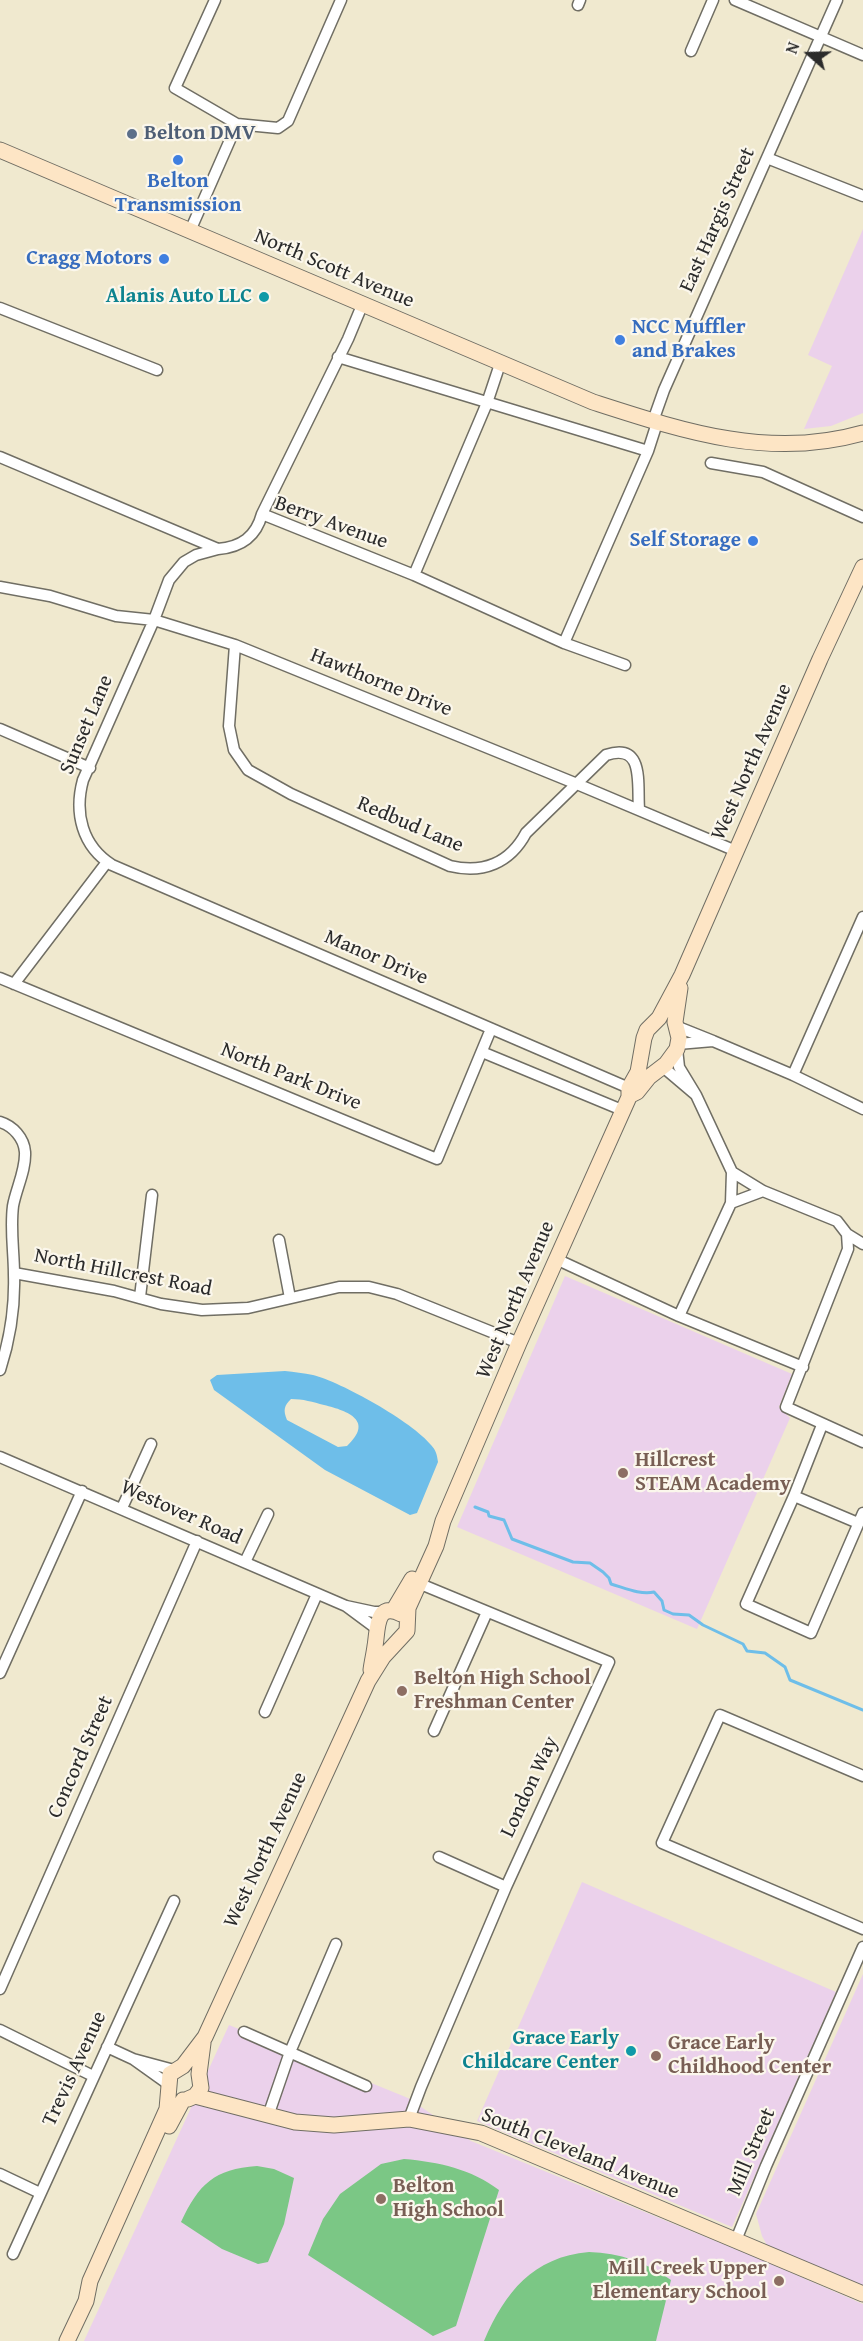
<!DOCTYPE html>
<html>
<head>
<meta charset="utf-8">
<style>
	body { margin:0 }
	#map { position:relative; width:863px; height:2341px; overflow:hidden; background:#f0e9cf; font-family:"Gentium Book Plus",serif }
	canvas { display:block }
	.north { position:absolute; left:779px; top:24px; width:60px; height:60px; -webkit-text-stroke:4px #fbf7ec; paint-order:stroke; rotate:290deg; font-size:16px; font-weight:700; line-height:24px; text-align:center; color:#2b2b2b }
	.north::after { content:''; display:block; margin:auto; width:21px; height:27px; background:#2b2b2b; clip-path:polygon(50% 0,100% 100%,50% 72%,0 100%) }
</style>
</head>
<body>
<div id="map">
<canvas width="863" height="2341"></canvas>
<div class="north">N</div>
</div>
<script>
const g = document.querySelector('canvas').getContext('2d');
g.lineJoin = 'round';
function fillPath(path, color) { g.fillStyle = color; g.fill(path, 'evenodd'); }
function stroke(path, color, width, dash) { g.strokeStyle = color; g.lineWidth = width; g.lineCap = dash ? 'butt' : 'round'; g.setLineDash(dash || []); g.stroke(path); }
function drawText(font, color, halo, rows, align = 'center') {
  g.font = font + ' "Gentium Book Plus",serif'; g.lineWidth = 4.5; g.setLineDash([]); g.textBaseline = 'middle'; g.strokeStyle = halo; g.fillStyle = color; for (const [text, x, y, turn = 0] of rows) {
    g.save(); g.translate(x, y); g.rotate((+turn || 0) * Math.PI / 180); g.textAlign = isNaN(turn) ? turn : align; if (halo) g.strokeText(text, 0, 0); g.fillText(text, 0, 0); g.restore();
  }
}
fillPath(new Path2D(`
	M863,229V413L831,426L804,429L832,366L808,355Z
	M565,1276L792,1374L779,1407L790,1418L697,1629L457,1527Z
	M582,1882L836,1992L732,2227L477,2121Z
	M863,1974V2288L768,2247L762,2236L756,2214Z
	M229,2025L408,2098L471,2141L757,2258L863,2304V2341H84Z`), '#ebd1eb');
fillPath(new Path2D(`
	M404,2159C439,2162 471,2169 499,2190L456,2326L433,2336L308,2255L323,2219L340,2194L381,2164Z
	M257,2166L274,2169L294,2178L284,2224L268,2262L258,2264L222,2249L181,2222C199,2184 214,2169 257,2166Z
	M589,2252C620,2253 646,2262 671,2280L656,2341H484C505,2292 533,2257 589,2252Z`), '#7bc785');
fillPath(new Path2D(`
	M285,1371C294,1372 304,1373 313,1375C341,1382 413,1422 431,1445C436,1450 437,1455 438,1462L417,1513L410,1515L325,1470L214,1390L210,1380L217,1375ZM291,1399C303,1399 313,1402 324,1405C349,1411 374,1421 347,1446L338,1447L287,1420C283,1410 284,1406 291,1399Z`), '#6ebee9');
stroke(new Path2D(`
	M475,1507L488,1512L489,1516L504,1520L512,1539L573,1562L590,1563L603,1572L609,1578L611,1584C625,1588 640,1595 654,1592L662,1601L664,1610L673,1614L689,1615L703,1625L743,1644L747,1651L765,1653L785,1667L790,1680L863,1710`), '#6ebee9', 3);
const street = new Path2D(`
	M215,0L175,88L237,124
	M735,0L863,55
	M578,5L580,0
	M691,51L713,0
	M767,158L863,196
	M190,231L237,124L278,128L288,121L341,0
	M0,308L157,370
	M338,357L648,451
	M653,421L664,390L837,0
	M0,457L218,549C241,547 256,537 262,514L348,339L363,303
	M711,463L763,472L863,517
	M262,514L414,575L564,643L625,665
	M218,549L196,555L184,562L169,580L154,620L83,780C74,813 82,846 112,865L629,1088
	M414,575L487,403L500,364
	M0,587L50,596L116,616L154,620L235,645L577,784L736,851
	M564,643L648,451L657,423
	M235,645L229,726L234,750L248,770L291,794L450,866C483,874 510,863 526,833L606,755C645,742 637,784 639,809
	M0,729L90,768
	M0,978L437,1159L491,1029
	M14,984L107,862
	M713,1041L793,1075L863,1109
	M678,1044L713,1041L678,1027
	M482,1052L622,1110
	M663,1067L696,1095L679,1067L677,1049
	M793,1075L863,917
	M0,1122C13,1126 24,1138 25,1152C26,1170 16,1189 13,1206C10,1230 14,1251 14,1275C15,1307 10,1339 0,1370
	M732,1172L763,1191L837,1221L847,1234L848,1249L786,1407L863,1442
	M731,1203L763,1191
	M847,1234L863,1244
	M279,1240L290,1298
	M556,1259L679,1316L803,1367
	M14,1273L114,1291L161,1304L202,1310L248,1308L339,1287H369L397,1294L519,1343
	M140,1297L152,1195
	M679,1316L731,1203L732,1172L696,1095
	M822,1425L794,1496L746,1604L811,1633L863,1513
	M0,1457L346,1606L377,1629
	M794,1496L858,1523
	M122,1508L151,1444
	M245,1562L268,1514
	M346,1606L374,1612H387
	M0,1673L82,1491
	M265,1712L317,1594
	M434,1731L487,1612
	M863,1776L720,1715L662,1843L863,1929
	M439,1857L506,1887
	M0,1989L197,1541
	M0,2030L93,2076
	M244,2032L366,2086
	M107,2047L133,2059
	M168,2084L133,2059L174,2070
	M268,2116L290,2052L336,1944
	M409,2119L421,2087L506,1887L609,1662L418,1583
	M0,2174L40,2193
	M736,2240L766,2166L863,1947
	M13,2254L174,1901`);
const secondary = new Path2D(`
	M0,150L593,402C683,431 769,460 863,433
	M631,1095L637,1092L649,1077L666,1064L677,1049L679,1038L675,1022L680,988
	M393,1611L412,1579
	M371,1670C372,1662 374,1654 375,1646C378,1630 375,1601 401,1614
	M195,2096L295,2122L334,2125L409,2119L481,2133L863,2294
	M188,2099L195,2096L201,2088L199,2074L203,2043
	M169,2126L183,2100
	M67,2341L86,2301L90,2281L167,2109L170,2074L183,2066L205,2037L368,1681L383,1657L407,1631L408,1608L436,1546L443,1521L519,1343L629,1097V1088L638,1072L644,1038L647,1030L659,1018L682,975L820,659L863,567`);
stroke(street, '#706e64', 13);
stroke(secondary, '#706e64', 17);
stroke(street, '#fff', 10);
stroke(secondary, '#fde5c5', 15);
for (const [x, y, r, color] of [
	[132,134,6,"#5c6f8a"],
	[178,160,6,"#3f7fe0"],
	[164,259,6,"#3f7fe0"],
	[264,297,6,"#0f9aa8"],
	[620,340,6,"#3f7fe0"],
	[753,541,6,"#3f7fe0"],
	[623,1473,6,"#8d6e63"],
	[402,1691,6,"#8d6e63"],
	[631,2051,6,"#0f9aa8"],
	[656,2056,6,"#8d6e63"],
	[381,2199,6,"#8d6e63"],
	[779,2281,6,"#8d6e63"]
]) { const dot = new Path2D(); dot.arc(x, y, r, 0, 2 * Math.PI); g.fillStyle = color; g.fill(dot); stroke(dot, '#fbf7ec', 2); }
drawText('bold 21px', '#4e5e75', '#fbf7ec', [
	["Belton DMV",144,134]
], 'left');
drawText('bold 21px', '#366cbe', '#fbf7ec', [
	["Belton",178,182,"center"],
	["Transmission",178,206,"center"],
	["Cragg Motors",152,259],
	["NCC Muffler",632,328,"left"],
	["and Brakes",632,352,"left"],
	["Self Storage",741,541]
], 'right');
drawText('21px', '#2b2b2b', '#fbf7ec', [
	["East Hargis Street",718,220,-66],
	["North Scott Avenue",334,269,23],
	["Berry Avenue",331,523,20],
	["Hawthorne Drive",381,683,22],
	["Sunset Lane",87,725,-67],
	["West North Avenue",752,762,-66],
	["Redbud Lane",410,825,23],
	["Manor Drive",376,958,23],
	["North Park Drive",291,1077,22],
	["North Hillcrest Road",123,1273,11],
	["West North Avenue",516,1300,-67],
	["Westover Road",181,1513,24],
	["Concord Street",81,1757,-66],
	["London Way",530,1787,-65],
	["West North Avenue",266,1850,-65],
	["Trevis Avenue",75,2069,-65],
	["Mill Street",752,2152,-67],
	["South Cleveland Avenue",580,2154,22]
]);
drawText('bold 21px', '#0d838f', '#fbf7ec', [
	["Alanis Auto LLC",252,297],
	["Grace Early",619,2039],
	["Childcare Center",619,2063]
], 'right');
drawText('bold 21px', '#785e54', '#fbf7ec', [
	["Hillcrest",635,1461],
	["STEAM Academy",635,1485],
	["Belton High School",414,1679],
	["Freshman Center",414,1703],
	["Grace Early",668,2044],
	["Childhood Center",668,2068],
	["Belton",393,2187],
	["High School",393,2211],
	["Mill Creek Upper",767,2269,"right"],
	["Elementary School",767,2293,"right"]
], 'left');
</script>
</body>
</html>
